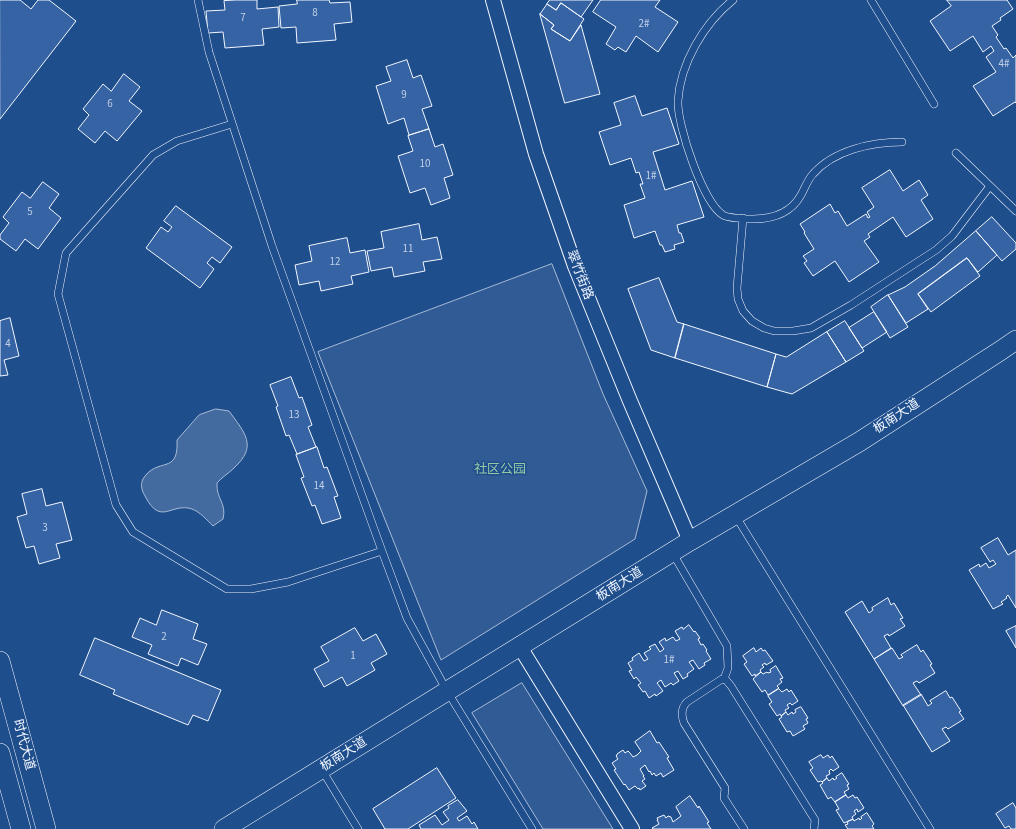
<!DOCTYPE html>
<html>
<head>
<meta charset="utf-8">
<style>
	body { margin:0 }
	canvas { display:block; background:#1f4e8c }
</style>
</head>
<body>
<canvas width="1016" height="829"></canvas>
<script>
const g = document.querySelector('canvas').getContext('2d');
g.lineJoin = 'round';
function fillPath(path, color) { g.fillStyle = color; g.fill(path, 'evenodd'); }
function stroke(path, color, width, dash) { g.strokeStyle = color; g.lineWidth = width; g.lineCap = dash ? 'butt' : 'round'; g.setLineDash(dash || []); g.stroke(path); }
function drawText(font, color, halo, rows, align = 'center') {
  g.font = font + ' "Source Sans 3","Noto Sans SC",sans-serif'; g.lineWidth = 3; g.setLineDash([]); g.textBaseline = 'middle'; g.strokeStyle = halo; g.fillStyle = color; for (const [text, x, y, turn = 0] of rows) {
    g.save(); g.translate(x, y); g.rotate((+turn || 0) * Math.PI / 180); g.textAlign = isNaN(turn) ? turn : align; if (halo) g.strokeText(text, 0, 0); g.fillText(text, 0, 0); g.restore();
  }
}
const green = new Path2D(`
	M552,264L603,394L647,491L635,539L441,660L318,352Z
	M522,683L613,829H543L472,713Z`);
fillPath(green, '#305b95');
stroke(green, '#a8bbd7', 1);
const water = new Path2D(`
	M216,409L229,411C245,433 258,446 234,468C228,474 222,477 217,483C216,499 227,503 223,519L213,526C207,520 200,512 192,509C171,502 161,527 145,496C142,491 140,485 143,479C157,456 179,476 177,440L199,415Z`);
fillPath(water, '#446ba0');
stroke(water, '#a8bbd7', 1);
const building = new Path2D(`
	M0,0H20L31,9L38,0H49L76,21L0,119Z
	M236,0H257V9L278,7L279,27L262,29L264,45L225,48L223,32L208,33L206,11L225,10L224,1Z
	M297,0H329L330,3L350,2L352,22L334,24L336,40L297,43L296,27L281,28L279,6L297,4Z
	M550,0H593L581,17L561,3L556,10L547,4Z
	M601,0H660L655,7L678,22L658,52L636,36L626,52L618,47L615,50L606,44L616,27L593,12Z
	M947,0H1007L1013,9L1000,18L1001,20L992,26L998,35L996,37L1004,49L1006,48L1013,58L1016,55V103L1015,102L993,116L973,86L996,72L986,57L994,51L991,46L983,52L973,36L950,51L930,21L951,6Z
	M561,3L584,19L570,41L551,29L554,25L540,14L547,4L556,10Z
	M540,14L554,25L551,29L570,41L581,25L600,94L565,103Z
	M407,60L413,78L421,75L432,106L422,109L429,129L409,135L404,118L388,124L376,86L391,81L386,67Z
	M124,74L140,87L129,101L142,111L117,141L105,131L95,143L78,129L89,115L83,109L103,84L111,91Z
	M635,96L642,116L667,108L679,144L653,152L665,190L692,181L704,217L677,225L679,233H681L684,242L674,245L675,249L665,252L662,245H660L655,231L634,238L624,205L645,198L640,184H643L639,172L636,173L631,158L610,165L599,132L621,125L614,103Z
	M429,129L435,147L443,144L453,175L444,178L450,198L431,205L425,188L410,193L398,156L413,151L408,136Z
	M890,170L903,191L919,180L928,195L921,200L933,219L906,237L893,217L868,234L870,237L864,241L879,262L849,282L835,261L813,276L804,263L807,261L803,256L814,249L804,233L805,232L800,224L830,204L835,213L838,211L847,226L866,214L868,218L870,217L867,212L874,207L862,188Z
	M43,182L59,194L49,208L61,218L38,249L25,239L16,251L0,239V235L9,223L3,217L22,192L30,198Z
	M176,206L232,247L220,263L212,257L207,263L214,269L200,288L146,248L161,227L168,232L172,227L164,221Z
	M992,217L1016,243V249L1002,261L976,231Z
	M419,224L422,240L437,237L442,259L423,262L425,271L394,277L392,267L371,271L367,251L384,248L381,232Z
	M976,231L997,255L978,272L967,258L918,294L928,309L906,323L888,295L905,287L935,266Z
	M347,238L350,253L365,250L369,272L351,276L353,284L321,291L319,281L299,285L295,265L312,261L309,246Z
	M967,258L980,276L931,312L918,294Z
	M659,278L677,322L684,324L675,358L651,350L628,289Z
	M888,295L908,327L890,338L871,307Z
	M874,312L887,332L862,348L849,328Z
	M10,318L19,356L4,360L8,375L0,376V321Z
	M845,321L864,351L846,362L827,332Z
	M684,324L776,354L767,387L675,358Z
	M827,332L846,362L792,394L767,387L776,354L786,357Z
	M291,377L299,398L302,397L312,425L308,427L316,447L297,454L289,435L286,436L276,407L278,406L270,385Z
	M317,447L324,468L327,467L338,496L334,497L341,518L322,524L315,505L312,506L301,478L304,477L296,455Z
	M42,489L46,506L62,502L72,540L56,544L60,558L39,564L34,546L26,548L17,517L27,514L22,494Z
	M998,538L1008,555L1016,550V608L1008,595L1006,597L1007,598L1001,602L1003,604L993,609L969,570L979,564L980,567L986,563L989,568L996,564L993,560L990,562L981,548Z
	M888,598L891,605L894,603L903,618L900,619L905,626L889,636L888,634L884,636L891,648L874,659L845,612L862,601L869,613L873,610L872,608Z
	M162,610L198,624L193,639L207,644L198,665L181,658L178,666L148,654L152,645L132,637L140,618L156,625Z
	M689,625L694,632L695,631L700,638L698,639L701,645L703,644L707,650L706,651L711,659L704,663L705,665L699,669L693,660L689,662L694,669L687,674L688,676L683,679L678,671L674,673L679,681L673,685L671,683L665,687L661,680L657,683L663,691L656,696L655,694L649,698L645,691L643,692L638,685L641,683L636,677L634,679L629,671L632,670L628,663L633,660L632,658L639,653L644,661L648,659L644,653L651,649L649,647L655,644L660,652L664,649L659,642L665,638L666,641L673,637L676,641L680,639L675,631L682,627L683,629Z
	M1016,626V648L1006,631Z
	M355,628L363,641L376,634L387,654L371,663L375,670L347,686L342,677L324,687L314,669L329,661L321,647Z
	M95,638L221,690L208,721L193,715L188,725L113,694L115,690L80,675Z
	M917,645L921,652L923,650L932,664L930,665L935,673L919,683L917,681L913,683L921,695L903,706L874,659L892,648L899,659L903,657L901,655Z
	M754,648L756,652L761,648L763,651L765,650L773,661L766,665L765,663L762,665L764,667L760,670L761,672L755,676V674L752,676L744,664L747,662L743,656Z
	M776,666L783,678L780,679L782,682L777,686L779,688L768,695L765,690L762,692L753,679L761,672L763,674L767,672L768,673L771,672L770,670Z
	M779,689L782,692L787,689L789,692L791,690L798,701L792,705L790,703L787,705L789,708L785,710L786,712L781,716L780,714L777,716L769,704L772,702L768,696Z
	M946,691L950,698L952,697L961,711L959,712L964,719L948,729L946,727L942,729L950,741L932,752L903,705L921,694L928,706L932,703L930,701Z
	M801,707L808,718L806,719L808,723L803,726L805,729L793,736L790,731L787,732L779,719L782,717L781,716L786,712L788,715L792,712L793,714L796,712L795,710Z
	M650,731L657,743L659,742L669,757L667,758L674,770L663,777L661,773L656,776L654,773L652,775L650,771L649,772L645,765L640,769L644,776H643L645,779L642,781L646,786L640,790L639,788L638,789L635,786L629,790L625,784L624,785L614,770L616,769L612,763L618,759L616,756L617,755V754L623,750L625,753L628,751L630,753L633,757L637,755L641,751L635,742Z
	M821,755L823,758L828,755L830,758L832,756L839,767L833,771L831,769L829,771L830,774L826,776L827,778L822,782L821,781L818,782L810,770L813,768L809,762Z
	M437,768L456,798L408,829H385L373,809Z
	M842,773L849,784L847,785L849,789L844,792L846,795L835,802L831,797L828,799L820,785L823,783L822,782L827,778L829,781L833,778L834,780L837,778L836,777Z
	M846,795L848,798L853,795L855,798L857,797L864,808L858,812L857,809L854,811L856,814L852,817L853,819L844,823L836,810L839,809L835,802Z
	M690,796L698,808L699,806L709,822L707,823L711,829H653L652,828L659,824L657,820H658L657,818L664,815L666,818L668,816L671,817L673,822L681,816L676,807Z
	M458,800L467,811L457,818L459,821L467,816L472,824L474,822L478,829H421L419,825L435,815L442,825L449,820L443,812L449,808L448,806Z
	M1013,803L1016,808V829H1011L1009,826L1005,828L996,814Z
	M867,813L874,824L872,826L874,829H848L845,825L848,824L847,822L853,819L854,821L859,818L860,820L862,818L861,817Z`);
fillPath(building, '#3563a3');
stroke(building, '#f2f6ff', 1);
const lane = new Path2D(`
	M198,0L209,52L272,246L382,551L407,618L447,691L532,829
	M733,0C704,23 680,64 678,101C677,125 703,203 723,215C727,218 746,219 753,219C772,219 791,213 801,195C805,188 808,179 813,174C834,150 872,142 902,142
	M871,0L934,104
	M232,124L177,141L153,155L66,253L58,294L116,505L133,532L227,589H251L288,582L382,551
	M956,153L1016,211
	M743,218L737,288L738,299L743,311L752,321L764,328L774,331H793L811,328L851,305L936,250L952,236L990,186
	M735,515L930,829
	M672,552L727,646L728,668L724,679
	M322,770L358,829
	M744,829L724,798L725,788L684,723C681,715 681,708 687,702L722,679L726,680L731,686L815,820L814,829`);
const street = new Path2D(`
	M493,0L536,154L575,266L630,401L690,541
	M520,647L632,829`);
const secondary = new Path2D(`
	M0,661L46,829
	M0,753L21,829
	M224,829L690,541L859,442L1000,351L1016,340`);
stroke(lane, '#f2f6ff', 8);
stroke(street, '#f2f6ff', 16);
stroke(secondary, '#f2f6ff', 20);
stroke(lane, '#1f4e8c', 7);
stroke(street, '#1f4e8c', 14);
stroke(secondary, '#1f4e8c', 19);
drawText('11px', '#c3d1e8', null, [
	["8",315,14],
	["7",243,19],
	["2#",644,25],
	["4#",1004,65],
	["9",404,96],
	["6",110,105],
	["10",425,165],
	["1#",651,177],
	["5",30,213],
	["11",408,250],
	["12",335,263],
	["4",8,345],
	["13",294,416],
	["14",319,487],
	["3",45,529],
	["2",164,638],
	["1",353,657],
	["1#",669,661]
]);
drawText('13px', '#f2f6ff', '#1f4e8c', [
	["翠竹街路",579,275,69],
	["板南大道",897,417,-33],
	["板南大道",620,585,-32],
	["时代大道",23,745,75],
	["板南大道",344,755,-32]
]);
drawText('13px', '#97c8a6', '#1f4e8c', [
	["社区公园",500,470]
]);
</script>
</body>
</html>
